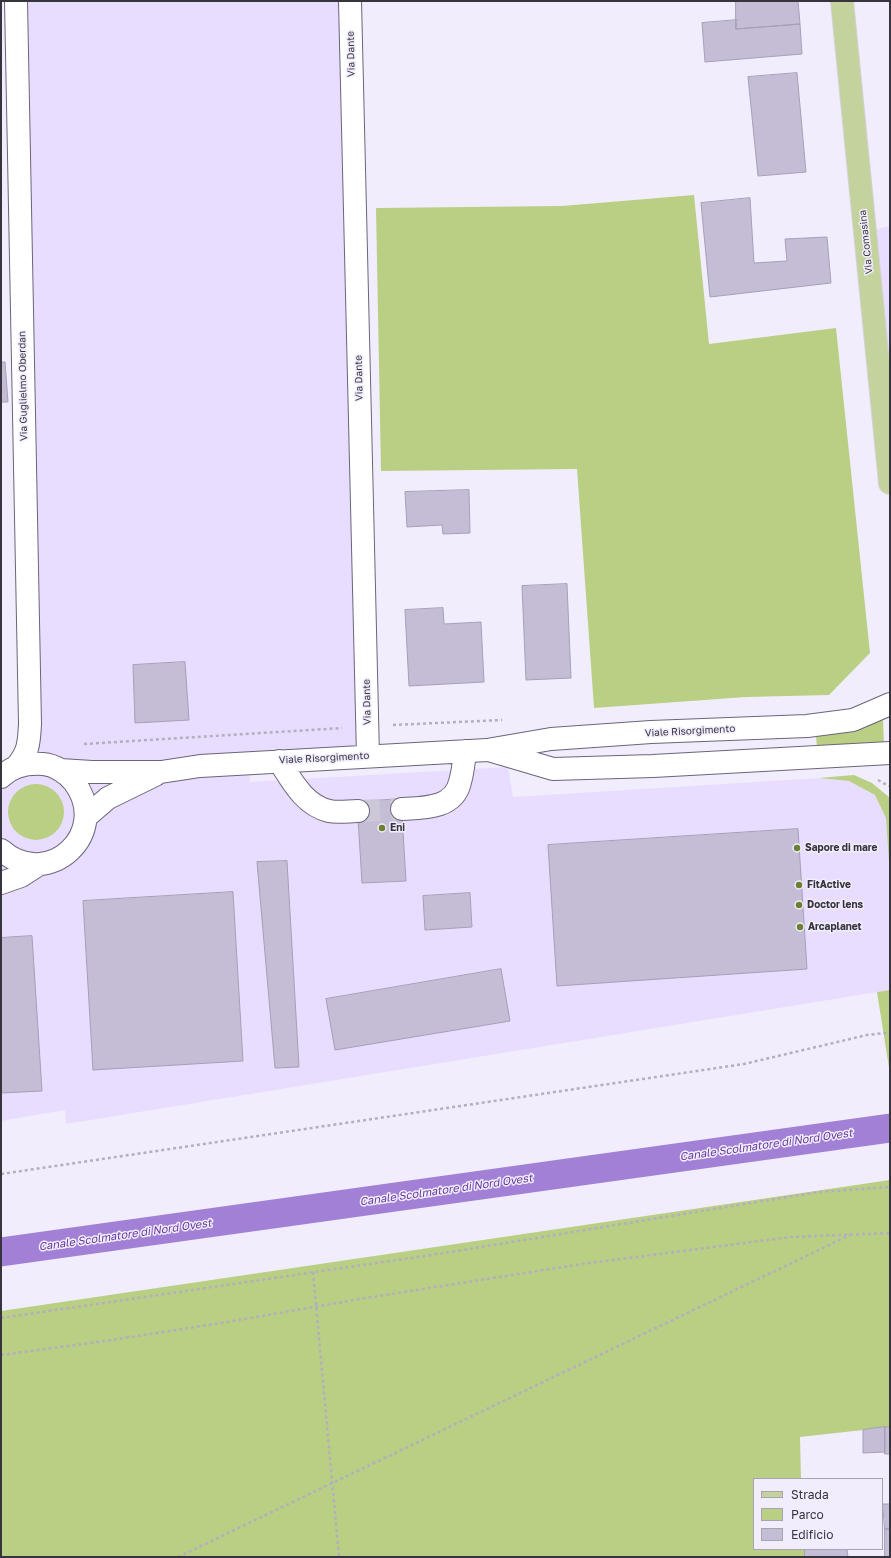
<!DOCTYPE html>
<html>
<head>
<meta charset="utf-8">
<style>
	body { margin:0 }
	#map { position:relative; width:891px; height:1558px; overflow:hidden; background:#f2edfd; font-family:"Golos Text",sans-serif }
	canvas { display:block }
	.frame { position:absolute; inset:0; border:2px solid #37343e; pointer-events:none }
	.legend { position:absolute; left:753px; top:1478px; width:130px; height:72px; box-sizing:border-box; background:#f2edfd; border:1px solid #a7a3b1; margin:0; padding:5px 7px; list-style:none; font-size:12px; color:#37343e }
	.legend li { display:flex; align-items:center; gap:8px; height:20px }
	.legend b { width:20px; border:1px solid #a7a3b1 }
</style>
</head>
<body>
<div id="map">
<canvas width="891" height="1558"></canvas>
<div class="frame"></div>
<ul class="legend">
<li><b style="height:5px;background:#c4d39e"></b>Strada</li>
<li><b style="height:11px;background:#b9cf84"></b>Parco</li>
<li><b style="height:11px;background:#c5bcd5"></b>Edificio</li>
</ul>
</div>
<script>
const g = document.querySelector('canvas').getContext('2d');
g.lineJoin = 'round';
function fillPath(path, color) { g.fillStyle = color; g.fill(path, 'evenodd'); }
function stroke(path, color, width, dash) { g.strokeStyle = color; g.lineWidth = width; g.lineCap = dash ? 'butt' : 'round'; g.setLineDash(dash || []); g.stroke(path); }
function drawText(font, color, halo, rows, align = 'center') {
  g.font = font + ' "Golos Text",sans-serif'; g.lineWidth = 3; g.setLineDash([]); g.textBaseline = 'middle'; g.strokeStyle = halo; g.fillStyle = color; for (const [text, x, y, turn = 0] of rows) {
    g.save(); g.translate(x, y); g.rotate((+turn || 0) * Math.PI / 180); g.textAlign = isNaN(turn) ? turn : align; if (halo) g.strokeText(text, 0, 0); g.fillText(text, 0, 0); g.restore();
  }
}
fillPath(new Path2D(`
	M20,1H344L362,755L249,763L250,782L508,767L513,797L819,778L849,781L875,795L886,817L890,878V990L66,1124L65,1110L1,1121V780L27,758Z
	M890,226V430L869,231Z`), '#e9ddff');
fillPath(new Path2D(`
	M694,195L709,344L836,328L870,653L829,695L746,697L594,708L577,469L381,471L376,208L562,206Z
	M883,720L884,745L817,747L816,736L856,730Z
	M854,775L872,783L890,798V878L886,818L875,795L849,781L819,778Z
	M8 812a28 28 0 1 1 56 0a28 28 0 1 1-56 0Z
	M890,990V1074L877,992Z
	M890,1180V1427L800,1437L801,1479H754V1549H805V1557H1V1311Z`), '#b9cf84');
stroke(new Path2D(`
	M1,1252L890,1128`), '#a180d5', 29);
const building = new Path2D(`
	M736,1H798L800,24L736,29Z
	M737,20L736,29L800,24L802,54L705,62L702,23Z
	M797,73L806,172L758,176L748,77Z
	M750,198L754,263L787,261L785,239L827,237L831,283L710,297L701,203Z
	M1,362H5L8,402H1Z
	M469,490L470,533L443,534L442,525L407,527L405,492Z
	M567,584L571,678L526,680L522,586Z
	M443,608L444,624L481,622L484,682L409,686L405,610Z
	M185,662L189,720L135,723L133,665Z
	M401,799L406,881L362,883L357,802Z
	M798,829L807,969L557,986L548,845Z
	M287,861L299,1067L275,1068L257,862Z
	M233,892L243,1061L93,1070L83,901Z
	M470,893L472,927L425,930L423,896Z
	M32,936L42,1091L1,1093V938Z
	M501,969L510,1021L335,1050L326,999Z
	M885,1427H890V1454H885Z
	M885,1427V1452L863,1453V1430Z
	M883,1504H890V1529H885Z
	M885,1529H890V1557H885Z
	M805,1549H847L848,1557H805Z`);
fillPath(building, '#c5bcd5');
stroke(building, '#a79fb7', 1);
stroke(new Path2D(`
	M358,811L402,809`), '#cdc8d7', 22, [22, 11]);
const minor = new Path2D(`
	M350,1L368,756
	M492,751L553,769L653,766L890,753
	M279,761C292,781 304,805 329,811C338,813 349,811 358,811
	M16,767C29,752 29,742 30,724L16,1
	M60,770L92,772H161L200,766L487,750L551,739L651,732L807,726L853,720L890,704
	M1,777C12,766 28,763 43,764C55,765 67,773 74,782C112,832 49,892 1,850
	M402,809C423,808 454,809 460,782C463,772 464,761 465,751
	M86,817L108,798L155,775
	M1,883L21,876L38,865`);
const major = new Path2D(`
	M842,1L890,483`);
stroke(minor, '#6c647a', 24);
stroke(major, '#d3d2d5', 24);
stroke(new Path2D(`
	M393,725L502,720
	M84,744L342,728
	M878,780L883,783L890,786
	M1,1174L744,1064L867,1035L885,1033L890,1036
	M313,1272L339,1557
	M1,1318L438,1254L787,1197L819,1192L890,1187
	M1,1355L105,1341L221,1323L366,1298L582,1264L790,1237L890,1233
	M178,1557L850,1235`), '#b3afbd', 2.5, [3, 3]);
stroke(minor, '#fff', 22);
stroke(major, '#c4d39e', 22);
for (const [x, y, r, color] of [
	[382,828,4,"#6c8031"],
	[797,848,4,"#6c8031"],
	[799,885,4,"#6c8031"],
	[799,905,4,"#6c8031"],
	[800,927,4,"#6c8031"]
]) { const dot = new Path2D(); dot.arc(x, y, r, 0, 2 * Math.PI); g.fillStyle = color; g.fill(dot); stroke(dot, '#f2edfd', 1.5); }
drawText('10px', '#37343e', '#f2edfd', [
	["Via Dante",351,54,-91],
	["Via Comasina",866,242,-96],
	["Via Dante",359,378,-91],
	["Via Guglielmo Oberdan",23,386,-91],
	["Via Dante",367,702,-91],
	["Viale Risorgimento",690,731,-3],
	["Viale Risorgimento",324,758,-3]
]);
drawText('bold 10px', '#37343e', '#f2edfd', [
	["Eni",390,828],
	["Sapore di mare",805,848],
	["FitActive",807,885],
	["Doctor lens",807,905],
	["Arcaplanet",808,927]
], 'left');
drawText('italic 11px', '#65389c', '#f2edfd', [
	["Canale Scolmatore di Nord Ovest",766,1145,-8],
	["Canale Scolmatore di Nord Ovest",446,1190,-8],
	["Canale Scolmatore di Nord Ovest",125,1235,-8]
]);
</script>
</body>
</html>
